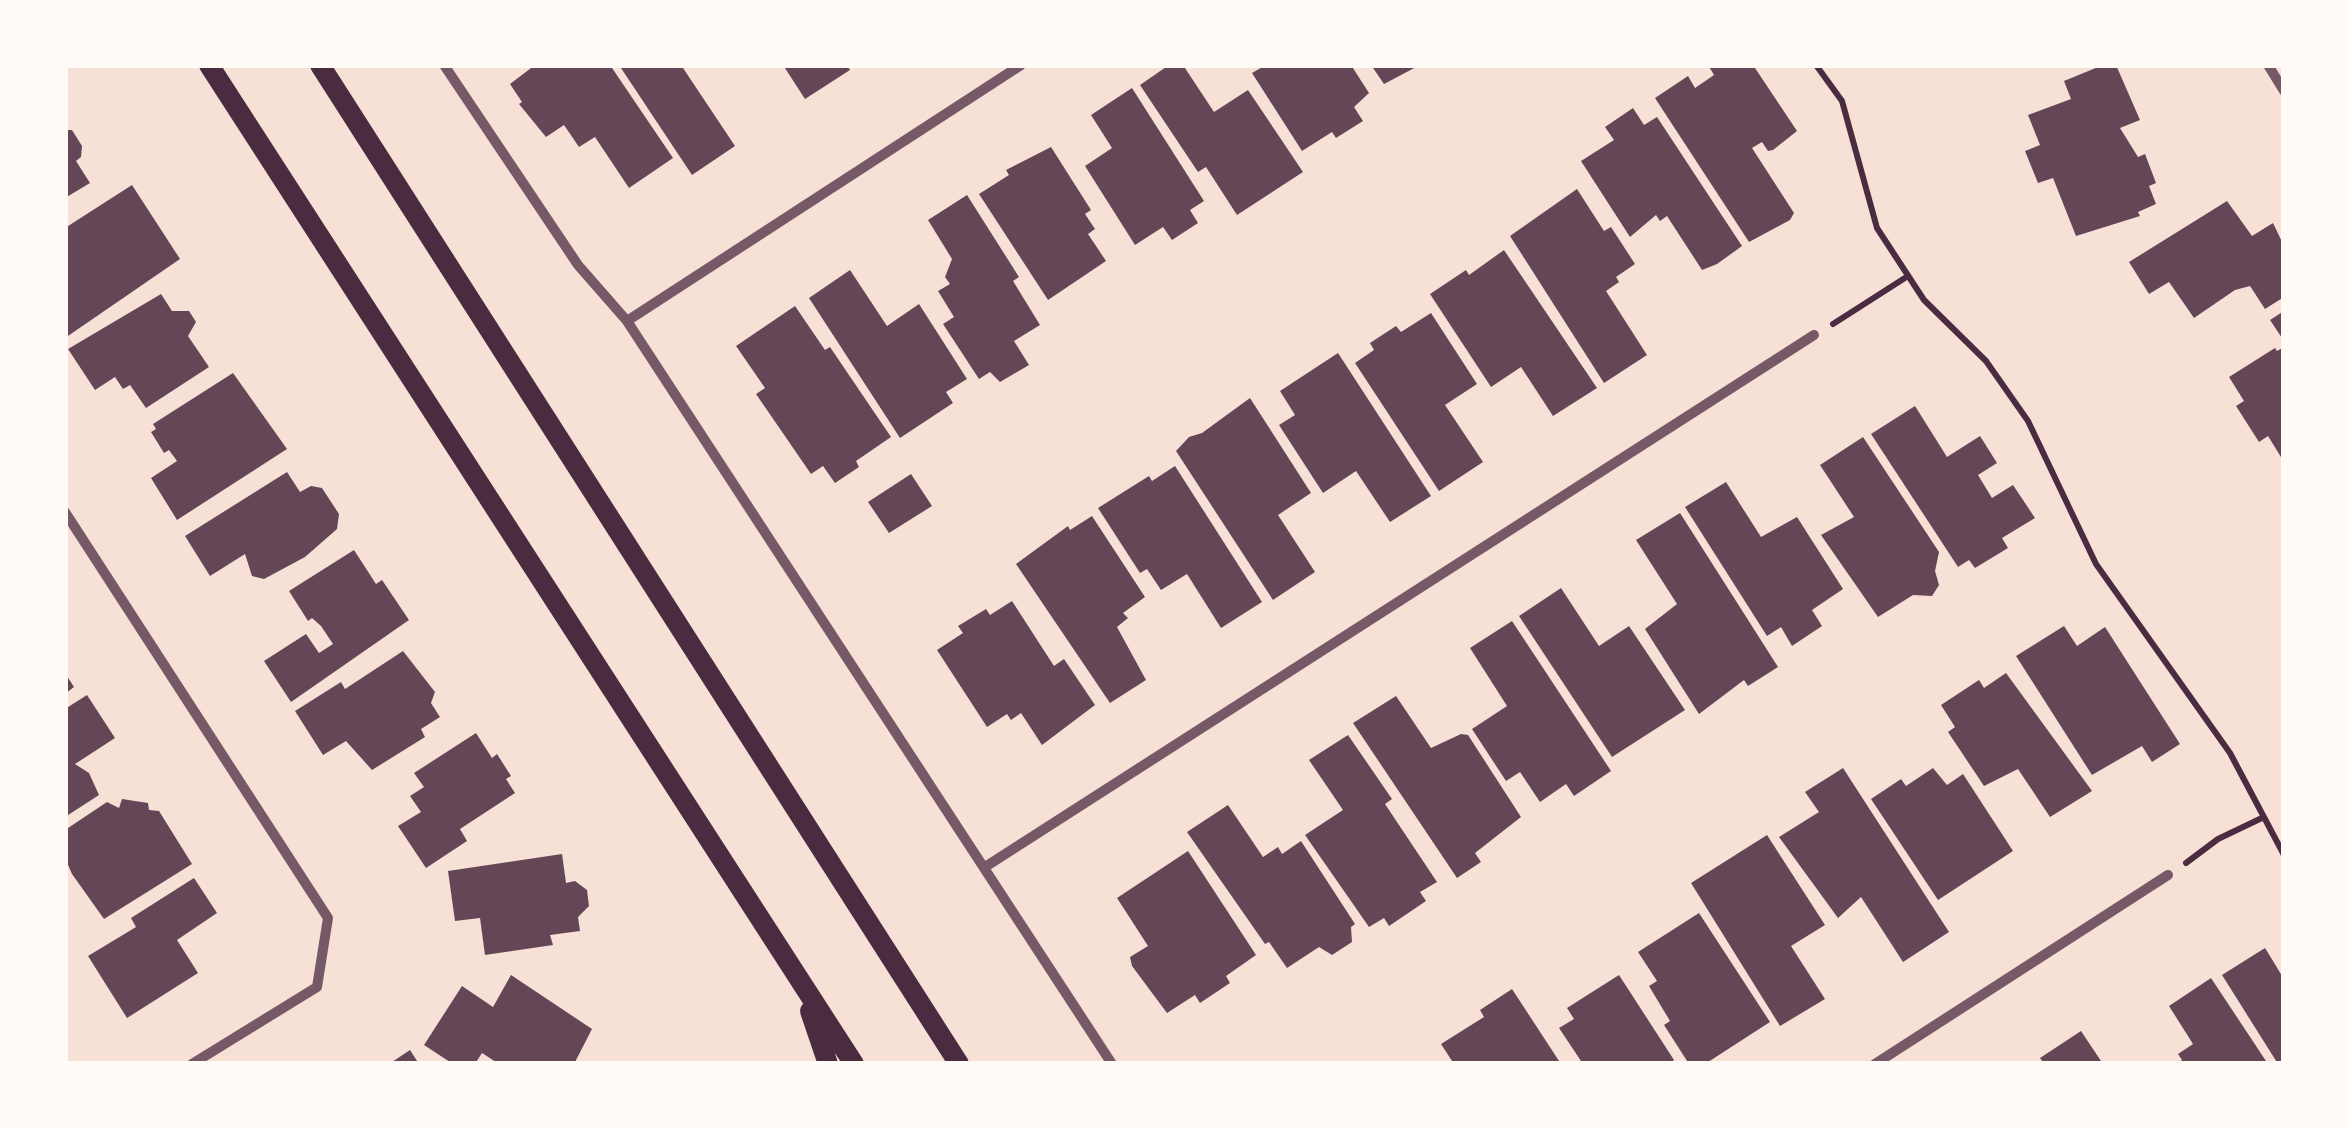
<!DOCTYPE html>
<html>
<head>
<meta charset="utf-8">
<style>
	body { margin:0 }
	#map { position:relative; width:2349px; height:1129px; overflow:hidden; background:#f7e1d7; font-family:Overpass,sans-serif }
	canvas { display:block }
	.frame { position:absolute; inset:0; border:68px solid #fffaf5; pointer-events:none }
</style>
</head>
<body>
<div id="map">
<canvas width="2349" height="1129"></canvas>
<div class="frame"></div>
</div>
<script>
const g = document.querySelector('canvas').getContext('2d');
g.lineJoin = 'round';
function fillPath(path, color) { g.fillStyle = color; g.fill(path, 'evenodd'); }
function stroke(path, color, width, dash) { g.strokeStyle = color; g.lineWidth = width; g.lineCap = dash ? 'butt' : 'round'; g.setLineDash(dash || []); g.stroke(path); }
fillPath(new Path2D(`
	M535,65H610L673,158L629,188L595,137L579,147L564,125L546,137L519,104L522,102L510,84Z
	M619,65H687L683,68L735,146L692,175Z
	M783,65H847L850,70L805,99Z
	M1169,65H1183L1214,112L1248,90L1303,172L1237,215L1206,167L1198,172L1140,85Z
	M1266,65H1351L1369,93L1354,107L1363,121L1336,138L1332,132L1302,151L1252,73Z
	M1371,65H1420L1384,84Z
	M1708,65H1753L1797,131L1773,150L1768,151L1762,142L1752,148L1794,213L1790,220L1749,242L1655,98L1688,76L1695,88L1714,75Z
	M2103,65H2116L2140,120L2120,128L2138,157L2145,154L2156,183L2149,186L2156,204L2138,212L2140,216L2076,236L2053,178L2038,183L2025,151L2040,145L2028,115L2071,99L2064,81Z
	M1132,88L1204,201L1190,210L1198,223L1172,240L1163,227L1135,245L1085,166L1112,148L1091,115Z
	M1633,108L1644,125L1657,117L1742,246L1717,264L1702,270L1667,216L1660,221L1656,215L1630,237L1581,161L1614,140L1605,127Z
	M65,130H72L82,146L81,157L76,161L90,183L65,198Z
	M1051,147L1091,210L1085,214L1095,229L1088,234L1106,261L1048,300L979,194L1009,175L1006,170Z
	M132,185L180,259L65,338V228Z
	M1577,189L1604,231L1611,227L1635,264L1616,277L1619,282L1606,291L1647,355L1604,383L1510,236Z
	M967,195L1019,277L1013,281L1040,325L1014,341L1029,365L1000,382L990,372L979,379L943,324L954,317L938,291L950,284L945,277L952,259L928,220Z
	M2227,201L2252,236L2273,223L2284,246V297L2265,309L2250,286L2235,290L2194,318L2169,282L2149,294L2129,262Z
	M1504,250L1597,388L1553,416L1521,367L1491,387L1430,294L1466,270L1469,275Z
	M850,270L887,326L919,304L967,379L946,392L953,403L900,438L809,298Z
	M161,294L172,311H189L196,322L188,336L209,367L146,408L130,385L123,389L115,377L95,390L68,349Z
	M795,306L825,350L830,347L891,437L856,461L859,467L835,483L823,466L811,474L756,394L765,388L736,346Z
	M2284,311V341L2270,320Z
	M1431,313L1477,384L1445,405L1483,462L1439,491L1355,363L1374,350L1370,343L1396,326L1401,332Z
	M2284,347V462L2268,436L2259,442L2236,406L2244,401L2229,377L2275,348L2277,351Z
	M1338,353L1431,496L1390,522L1356,471L1323,493L1279,425L1295,415L1280,391Z
	M233,373L287,449L177,520L151,478L177,461L169,450L164,453L151,432L156,429L153,424Z
	M1250,398L1311,493L1278,515L1315,572L1273,600L1176,451L1189,437L1202,433Z
	M1915,406L1947,457L1980,436L1997,463L1978,475L1992,498L2013,485L2035,518L2002,538L2008,548L1975,568L1969,560L1958,567L1871,434Z
	M1863,437L1939,552L1935,571L1939,585L1932,596L1913,595L1878,617L1821,535L1854,517L1820,465Z
	M1175,466L1262,602L1221,628L1187,574L1161,590L1147,569L1140,573L1098,508L1149,476L1152,481Z
	M287,472L300,492L311,486L322,488L339,514L337,529L305,557L264,579L252,576L245,554L210,576L185,536Z
	M911,474L932,506L889,533L868,502Z
	M1726,482L1761,537L1797,517L1843,589L1812,610L1822,626L1792,646L1781,627L1767,636L1685,507Z
	M1680,513L1778,667L1748,686L1744,680L1699,714L1645,629L1677,604L1636,540Z
	M1092,516L1145,597L1123,613L1128,618L1117,627L1146,680L1110,703L1016,564L1068,526L1070,530Z
	M354,550L376,584L382,580L409,620L291,702L264,661L306,634L319,653L333,644L321,626L312,618L308,621L289,591Z
	M1561,588L1599,646L1629,626L1685,710L1612,757L1519,616Z
	M1012,601L1054,666L1064,659L1095,705L1042,745L1021,713L1011,720L1007,714L987,727L937,650L963,633L958,626L986,609L990,615Z
	M1512,621L1611,771L1574,796L1566,784L1540,802L1520,772L1506,781L1472,729L1507,706L1470,648Z
	M2064,626L2077,646L2105,627L2180,744L2152,762L2142,746L2092,775L2016,656Z
	M403,651L435,692L431,703L440,717L421,729L425,737L372,770L346,741L323,755L295,711L341,682L345,689Z
	M65,673L74,687L65,694Z
	M2006,673L2092,791L2050,817L2018,769L1984,786L1948,732L1955,727L1941,705L1979,680L1984,688Z
	M87,695L115,738L75,764L89,773L99,795L65,817V709Z
	M1396,696L1431,748L1461,734L1468,735L1521,817L1475,853L1481,862L1457,878L1353,723Z
	M476,733L492,758L497,754L511,776L506,779L515,793L460,829L467,841L426,868L398,826L421,812L410,796L424,787L414,773Z
	M1348,735L1392,799L1385,804L1437,882L1420,892L1426,901L1389,926L1384,918L1369,927L1305,835L1343,810L1309,760Z
	M1843,768L1949,932L1903,962L1861,897L1838,918L1779,837L1819,812L1805,792Z
	M1933,768L1947,785L1963,774L2013,851L1938,900L1871,799L1901,779L1906,786Z
	M122,799L148,803L149,810L159,811L192,864L104,919L72,874L65,858V830L107,802L119,808Z
	M1228,805L1263,857L1278,847L1282,854L1301,841L1355,924L1351,927L1352,942L1332,955L1319,947L1287,968L1269,942L1265,944L1187,832Z
	M1767,835L1825,925L1791,946L1825,999L1780,1026L1691,883Z
	M1188,851L1256,955L1226,976L1230,983L1200,1003L1195,995L1167,1013L1132,966L1130,957L1148,946L1117,898Z
	M562,854L566,883L575,881L587,890L589,906L578,917L580,931L550,935L553,945L485,955L480,918L455,921L448,871Z
	M194,878L217,913L177,940L198,973L127,1018L88,956L136,927L131,918Z
	M1699,913L1770,1022L1705,1064H1689L1664,1025L1670,1021L1649,986L1657,981L1638,952Z
	M2265,948L2284,979V1064H2278L2222,975Z
	M511,975L592,1029L574,1064H499L482,1053L475,1064H453L424,1045L462,986L493,1007Z
	M1619,975L1674,1060L1669,1064H1583L1559,1028L1574,1019L1567,1008Z
	M2211,978L2268,1064H2177L2182,1060L2178,1054L2193,1044L2169,1006Z
	M1512,989L1561,1064H1454L1441,1044L1484,1017L1480,1010Z
	M2081,1031L2103,1064H2044L2040,1058Z
	M410,1050L419,1064H389Z`), '#644757');
stroke(new Path2D(`
	M1816,65L1842,101L1877,228L1924,300L1986,361L2028,421L2096,564L2230,753L2284,855
	M1833,324L1908,276
	M2186,863L2218,839L2264,817`), '#4a2c40', 6);
stroke(new Path2D(`
	M444,65L578,265L627,321L1112,1064
	M2268,65L2284,91
	M627,321L1021,65
	M65,512L328,918L317,987L192,1064
	M985,867L1814,335
	M1875,1064L2168,875`), '#755966', 10);
stroke(new Path2D(`
	M209,65L854,1064
	M320,65L959,1064
	M810,1011L828,1064`), '#4a2c40', 20);
</script>
</body>
</html>
